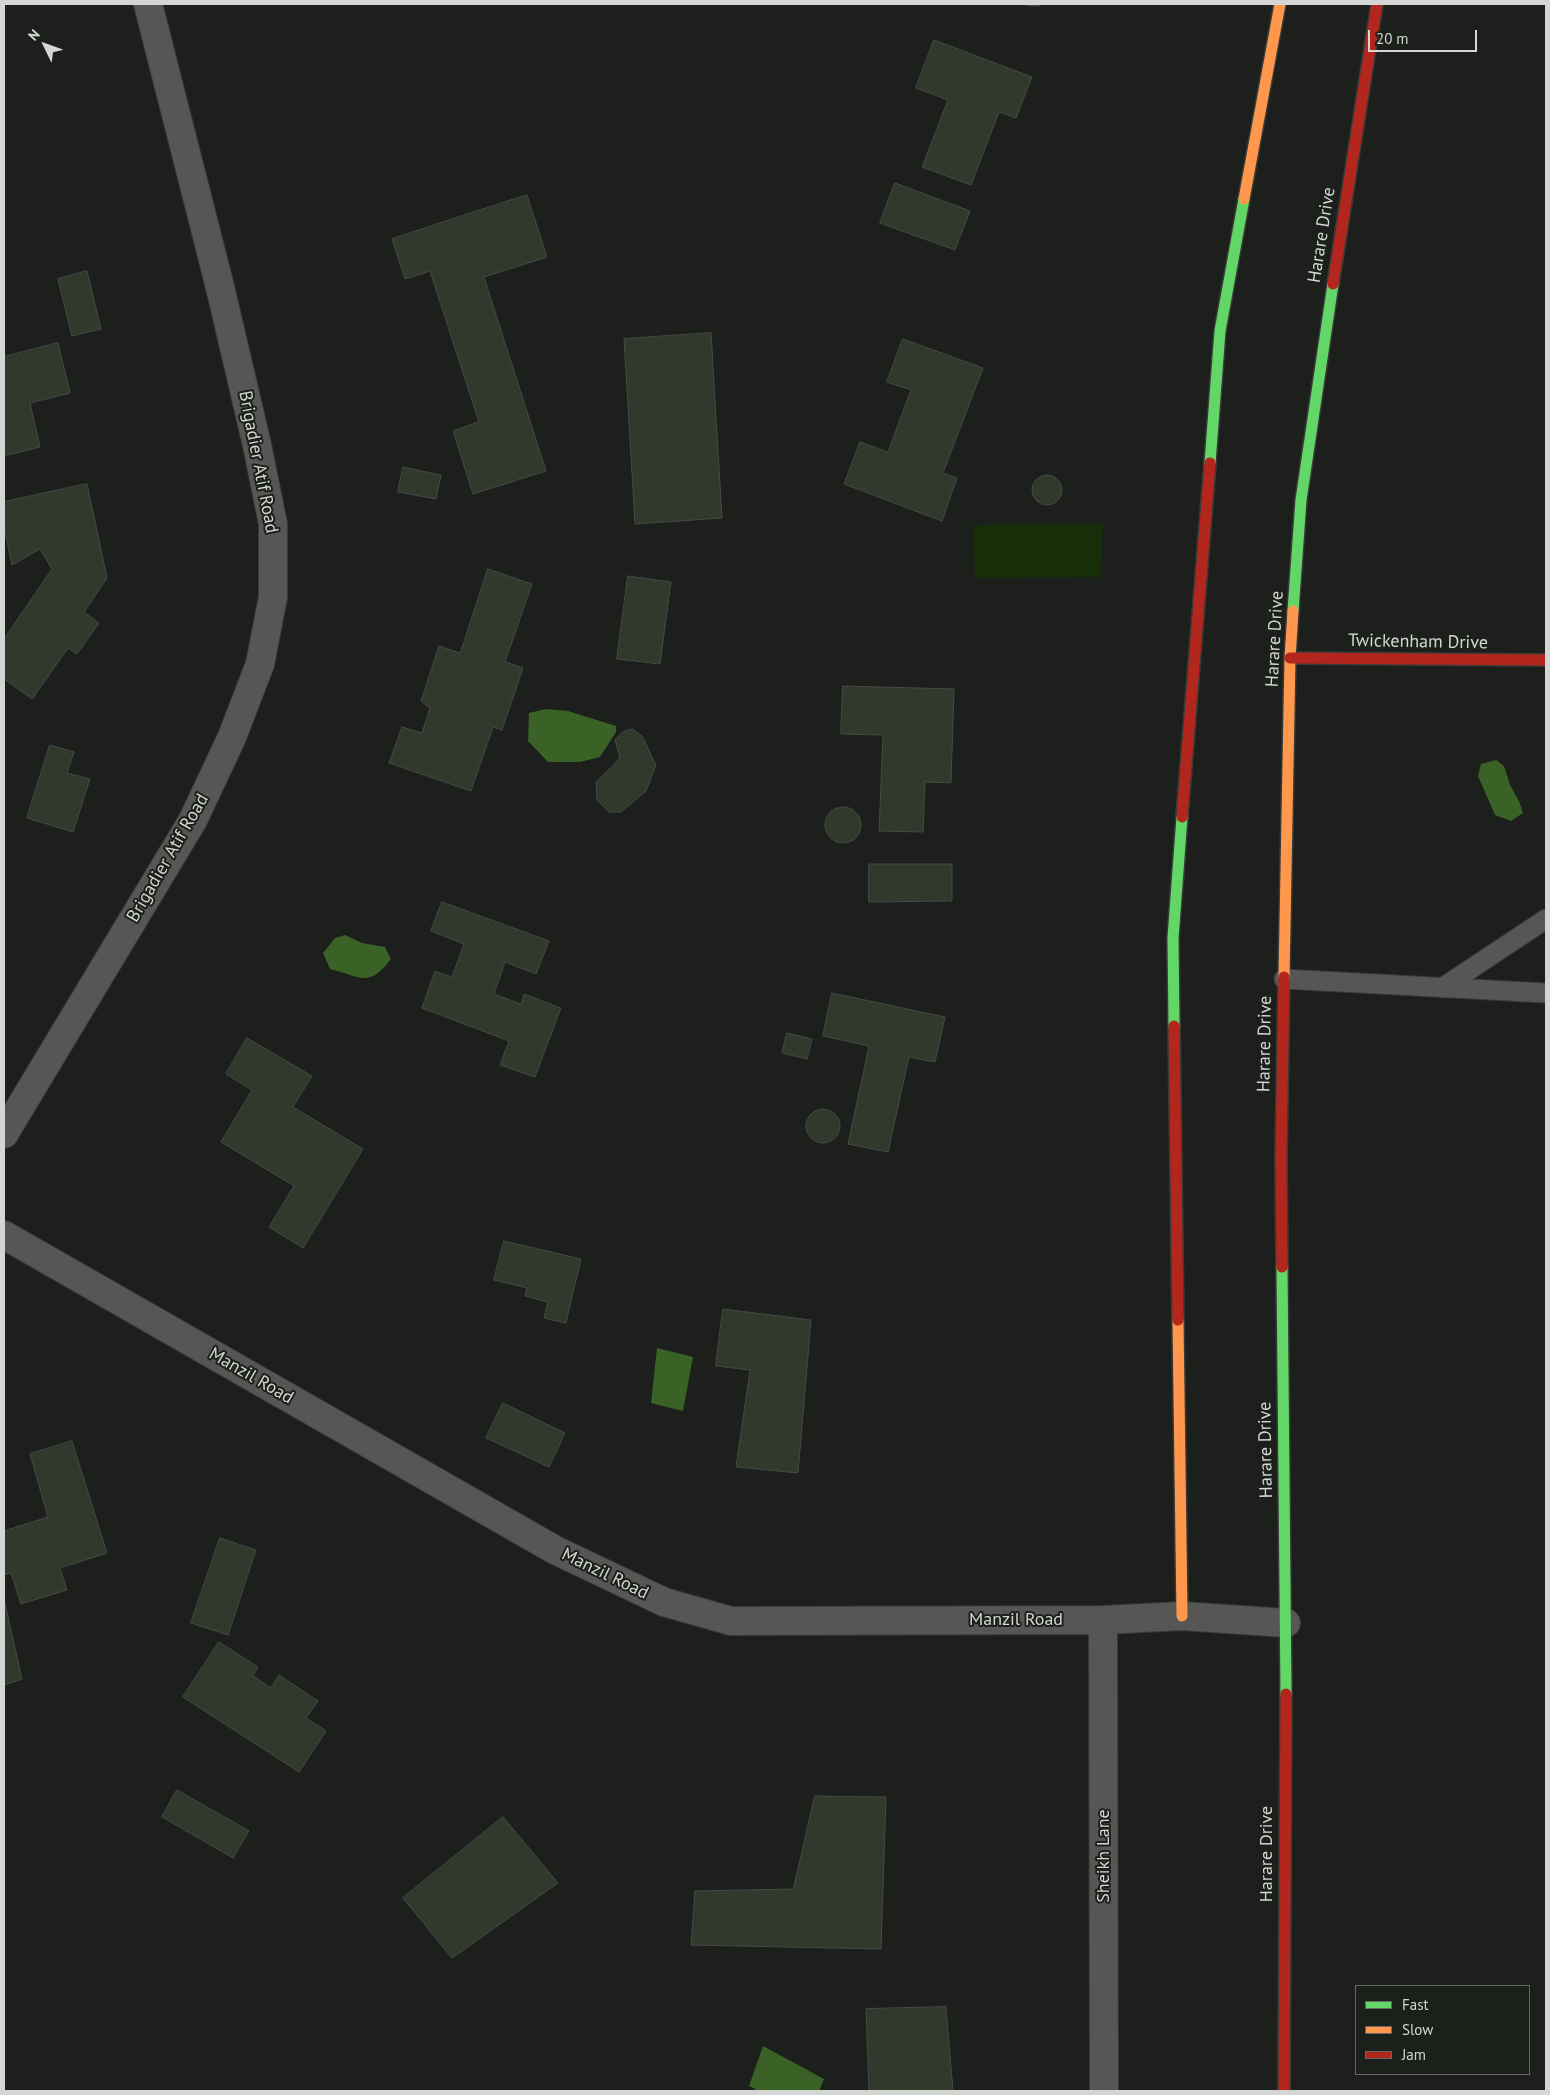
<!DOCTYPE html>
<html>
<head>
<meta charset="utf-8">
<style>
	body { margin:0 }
	#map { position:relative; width:1550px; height:2095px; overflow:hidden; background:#1d1f1c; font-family:"PT Sans",sans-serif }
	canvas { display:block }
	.frame { position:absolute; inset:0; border:5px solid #d4d6d3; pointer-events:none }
	.legend { position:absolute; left:1355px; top:1985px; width:175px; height:90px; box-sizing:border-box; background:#1c201b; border:1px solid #666965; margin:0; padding:6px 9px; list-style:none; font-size:15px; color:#d4d6d3 }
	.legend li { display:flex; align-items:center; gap:10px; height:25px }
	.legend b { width:25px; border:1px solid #666965 }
	.north { position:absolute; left:20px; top:20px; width:50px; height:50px; -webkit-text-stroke:4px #1c201b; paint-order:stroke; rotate:312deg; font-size:14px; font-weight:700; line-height:20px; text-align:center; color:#d4d6d3 }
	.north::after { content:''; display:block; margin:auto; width:18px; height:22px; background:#d4d6d3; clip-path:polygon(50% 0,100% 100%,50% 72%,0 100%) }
	.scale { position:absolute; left:1368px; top:30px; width:109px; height:22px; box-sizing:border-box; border:2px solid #d4d6d3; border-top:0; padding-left:6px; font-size:15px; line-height:18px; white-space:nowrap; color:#d4d6d3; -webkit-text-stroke:4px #1c201b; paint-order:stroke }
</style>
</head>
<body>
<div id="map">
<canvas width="1550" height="2095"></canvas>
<div class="frame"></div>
<ul class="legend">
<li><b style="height:6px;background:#63d668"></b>Fast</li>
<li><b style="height:6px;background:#ff974d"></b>Slow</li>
<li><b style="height:6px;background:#b3261e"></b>Jam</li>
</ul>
<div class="north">N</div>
<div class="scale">20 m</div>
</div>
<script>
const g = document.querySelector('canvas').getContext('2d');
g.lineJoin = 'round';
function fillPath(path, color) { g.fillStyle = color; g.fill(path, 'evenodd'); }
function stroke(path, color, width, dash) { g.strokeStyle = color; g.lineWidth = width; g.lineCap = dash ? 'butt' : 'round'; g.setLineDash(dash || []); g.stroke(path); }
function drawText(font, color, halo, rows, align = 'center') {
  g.font = font + ' "PT Sans",sans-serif'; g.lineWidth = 4; g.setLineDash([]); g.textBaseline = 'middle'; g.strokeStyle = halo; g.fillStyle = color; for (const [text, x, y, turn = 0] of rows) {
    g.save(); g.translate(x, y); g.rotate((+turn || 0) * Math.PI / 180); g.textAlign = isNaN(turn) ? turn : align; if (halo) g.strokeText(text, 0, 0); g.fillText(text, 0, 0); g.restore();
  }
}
fillPath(new Path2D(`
	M1103,524L1100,577L975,578L973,525Z`), '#162f09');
fillPath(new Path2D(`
	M546,709L568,711L616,726V732L600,757L580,762H548L528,741L529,713Z
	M1496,760L1504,766L1510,785L1519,801L1523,813L1511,821L1495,815L1478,776L1481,764Z
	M345,935L362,943L385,947L391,959C369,988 361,977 330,969L323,953L335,938Z
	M657,1348L693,1357L683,1411L651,1403Z
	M763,2046L824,2079L819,2091H759L749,2086Z`), '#3a6226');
const building = new Path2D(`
	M1017,4H1039V6Z
	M934,40L1032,77L1016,118L999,112L971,185L922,167L948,100L916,88Z
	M895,183L970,211L955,250L880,223Z
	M527,195L547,257L484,277L546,471L473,494L453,431L479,422L430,271L405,279L392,239Z
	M87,271L101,329L72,336L58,279Z
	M711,333L722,518L635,524L624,339Z
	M903,339L983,368L943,473L957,478L942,521L844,484L860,442L888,452L911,390L887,382Z
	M58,343L70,393L30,403L40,447L4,456V357Z
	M403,467L441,475L436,499L398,492Z
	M1032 490a15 15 0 1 1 30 0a15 15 0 1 1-30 0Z
	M87,484L107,578L84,612L99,623L77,654L68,648L32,699L4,679V639L52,569L40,549L12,565L4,527V502Z
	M488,569L532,584L505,662L523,668L502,730L493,727L471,791L389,763L402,727L422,733L430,708L421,701L439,646L460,653Z
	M628,576L671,582L660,664L617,659Z
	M843,686L954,689L951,783L925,782L923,832L879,831L883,735L841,734Z
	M633,729L642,736L656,765L646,791L621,812H609L597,800L596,782L613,766L620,758L615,740L623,732Z
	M50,745L74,752L67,773L90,779L73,832L27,818Z
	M825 825a18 18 0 1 1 36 0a18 18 0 1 1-36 0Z
	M869,864H952V901L869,902Z
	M442,902L549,941L536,974L505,962L494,994L521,1004L524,994L561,1008L535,1077L500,1065L509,1041L422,1008L435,971L452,977L464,944L431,931Z
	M832,993L945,1017L935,1062L909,1057L888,1152L848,1144L869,1046L823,1036Z
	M787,1033L812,1039L807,1059L782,1053Z
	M247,1038L312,1076L293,1107L363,1149L303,1248L269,1227L294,1186L221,1142L252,1090L226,1074Z
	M806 1126a17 17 0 1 1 34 0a17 17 0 1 1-34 0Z
	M504,1241L581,1259L566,1323L544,1318L548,1302L525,1296L527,1288L494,1280Z
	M723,1309L811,1320L798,1473L736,1467L750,1370L716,1366Z
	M503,1403L565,1433L549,1467L486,1438Z
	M72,1441L107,1553L60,1568L67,1590L21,1604L11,1573L4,1575V1531L48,1517L30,1454Z
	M220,1538L256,1550L228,1635L191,1623Z
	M4,1599L22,1679L4,1685Z
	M219,1642L258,1667L253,1676L271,1688L279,1675L318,1701L306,1718L326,1731L299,1772L183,1697Z
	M177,1790L249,1831L233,1858L162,1817Z
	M815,1796L886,1797L881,1949L691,1945L695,1891L793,1889Z
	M503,1817L558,1883L452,1958L403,1898Z
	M946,2007L953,2091H869L866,2009Z`);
fillPath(building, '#31392c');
stroke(building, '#474946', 1);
const lane = new Path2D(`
	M1284,979L1546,993
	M1442,988L1546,919`);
const street = new Path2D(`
	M4,1134L193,820L232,737L260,664L273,597V524L257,445L220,287L148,4
	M4,1235L555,1550L664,1602L731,1621L1103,1620L1182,1616L1286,1623
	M1103,1620L1104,2091`);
const fast = new Path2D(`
	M1210,463L1220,331L1244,199
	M1293,611L1301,500L1333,284
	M1174,1026L1173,938L1182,817
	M1282,1267L1286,1694`);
const slow = new Path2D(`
	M1244,199L1280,4
	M1284,977L1290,658L1293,611
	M1178,1320L1182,1616`);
const jam = new Path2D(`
	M1333,284L1377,4
	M1290,658L1546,660
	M1182,817L1210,463
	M1174,1026L1178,1320
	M1282,1267L1281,1159L1284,977
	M1284,2091L1286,1694`);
stroke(lane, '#383a37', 21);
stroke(street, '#383a37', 30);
stroke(fast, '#383a37', 14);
stroke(slow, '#383a37', 14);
stroke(jam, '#383a37', 14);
stroke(lane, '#565755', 19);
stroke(street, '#565755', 28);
stroke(fast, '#63d668', 11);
stroke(slow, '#ff974d', 11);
stroke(jam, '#b3261e', 11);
drawText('18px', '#d4d6d3', '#1c201b', [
	["Harare Drive",1322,235,-81],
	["Brigadier Atif Road",258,462,79],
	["Harare Drive",1275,639,-87],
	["Twickenham Drive",1418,642,1],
	["Brigadier Atif Road",168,858,-60],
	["Harare Drive",1265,1044,-89],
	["Manzil Road",251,1376,30],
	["Harare Drive",1266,1450,-91],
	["Manzil Road",605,1574,26],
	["Manzil Road",1016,1620],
	["Harare Drive",1267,1854,-90],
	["Sheikh Lane",1104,1856,-90]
]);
</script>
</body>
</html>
